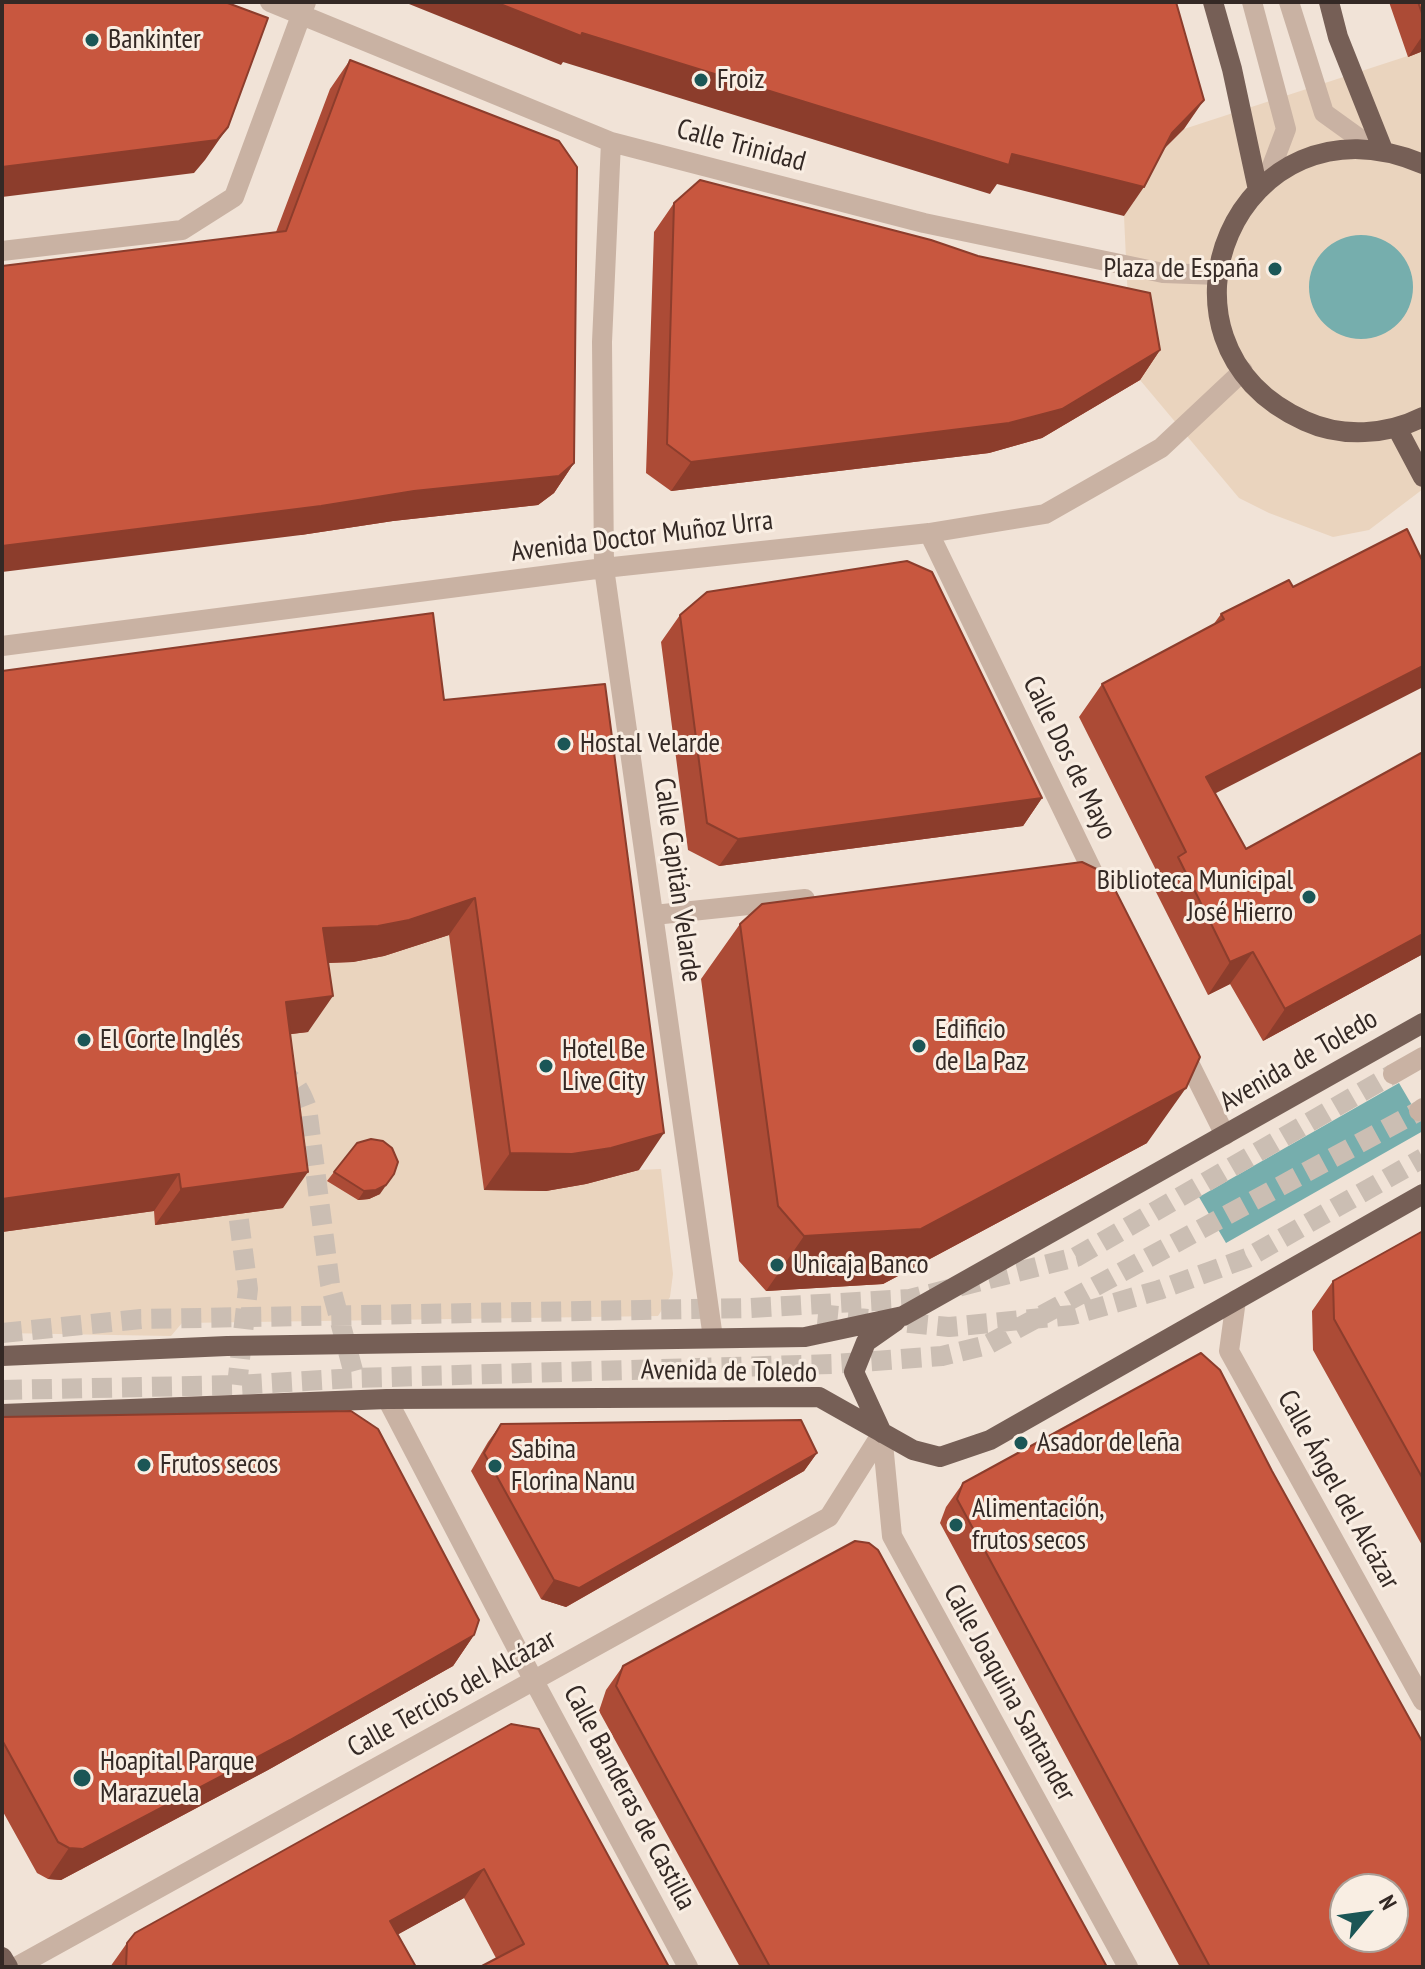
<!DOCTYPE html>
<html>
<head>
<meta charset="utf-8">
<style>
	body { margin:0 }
	#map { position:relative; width:1425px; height:1969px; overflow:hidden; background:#f1e3d7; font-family:"PT Sans Narrow",sans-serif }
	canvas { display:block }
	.frame { position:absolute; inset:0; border:4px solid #342925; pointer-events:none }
	.north { position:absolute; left:1329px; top:1873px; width:80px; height:80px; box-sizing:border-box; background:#f9eee3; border:2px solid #aa9f97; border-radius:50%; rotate:61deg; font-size:22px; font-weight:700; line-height:32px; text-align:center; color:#342925 }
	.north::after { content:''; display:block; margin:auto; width:28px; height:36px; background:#1b5656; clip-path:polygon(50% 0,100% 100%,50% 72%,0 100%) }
</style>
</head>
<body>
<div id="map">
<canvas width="1425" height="1969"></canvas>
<div class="frame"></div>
<div class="north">N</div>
</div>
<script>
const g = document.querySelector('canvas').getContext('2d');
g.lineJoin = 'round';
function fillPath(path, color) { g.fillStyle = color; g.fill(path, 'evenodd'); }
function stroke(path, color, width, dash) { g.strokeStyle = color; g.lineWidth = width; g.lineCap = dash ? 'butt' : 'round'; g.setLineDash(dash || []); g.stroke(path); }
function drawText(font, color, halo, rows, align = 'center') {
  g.font = font + ' "PT Sans Narrow",sans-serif'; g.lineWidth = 6; g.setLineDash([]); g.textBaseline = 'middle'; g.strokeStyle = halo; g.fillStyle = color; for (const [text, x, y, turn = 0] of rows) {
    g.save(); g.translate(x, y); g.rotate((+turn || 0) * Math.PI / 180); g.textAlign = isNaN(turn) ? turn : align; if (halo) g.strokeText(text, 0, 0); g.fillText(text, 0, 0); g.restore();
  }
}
fillPath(new Path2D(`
	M1423,51V489L1369,530L1333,537L1269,513L1239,498L1140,380L1129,323L1124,216L1152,161L1184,129Z
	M448,925L484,1189L546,1191L586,1184L639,1170L661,1169L673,1274L670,1297L658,1316L182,1323L171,1336L2,1333V1232L154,1211L156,1225L260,1038L328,963L353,962L384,956Z`), '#ead4be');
fillPath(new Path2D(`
	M1309 287a52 52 0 1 1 104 0a52 52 0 1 1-104 0Z
	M1399,1083L1423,1124V1131L1226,1243L1199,1197Z`), '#76aead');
stroke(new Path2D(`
	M275,1069C294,1078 300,1089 307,1108L330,1284L355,1378
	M235,1190L248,1289L237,1385
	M818,1314L949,1327L1073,1315L1159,1290L1247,1258L1423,1158
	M2,1333L141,1319L750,1308L910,1299L1076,1257L1393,1074
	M2,1390L237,1385L355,1378L833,1364L942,1356L987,1345L1419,1111`), '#cbbeb3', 20, [20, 10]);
stroke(new Path2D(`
	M270,2L611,142L924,223L1163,273L1218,275
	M1252,2L1286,129L1266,182
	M1289,2L1324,113L1374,149
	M611,142L602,342L604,568L713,1338
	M2,251L182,230L234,197L306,2
	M929,533L1101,889
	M2,646L604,568L929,533L1045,514L1161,448L1243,371
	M654,915L805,899
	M1182,1049L1225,1135
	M1393,1074L1423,1057
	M1419,1111L1423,1108
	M1236,1300L1229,1351L1423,1701
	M387,1399L534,1681L688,1967
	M882,1433L892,1536L1128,1967
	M16,1967L829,1517L882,1433`), '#c9b2a3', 20);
stroke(new Path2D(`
	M1213,2L1232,69L1258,190
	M1329,2L1338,37L1383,150
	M1423,164C1238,85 1131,343 1305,421C1342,438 1387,435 1423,417
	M1397,428L1423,477
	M2,1356L227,1346L805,1337L903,1316L1423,1023
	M2,1414L387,1399L819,1397L913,1450L940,1457L990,1440L1423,1194
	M882,1433L854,1372L866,1342L896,1321
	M2,1957L8,1967`), '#765f56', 20);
fillPath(new Path2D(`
	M1389,2H1423V51L1408,57Z
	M350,60L574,463L554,493L538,505L393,521L301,535L276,232L330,89Z
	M674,203L1160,350L1140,380L1042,438L989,453L671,491L646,473L654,232Z
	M1289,580L1215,793L1246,849L1423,752V954L1263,1041L1230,984L1208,995L1155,890L1161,880L1079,717L1102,684L1213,625L1221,614Z
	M680,615L1042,798L1023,826L719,866L688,850L661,642Z
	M2,671L444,700L639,1170L586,1184L546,1191L484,1190L449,935L384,956L353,962L328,963L308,1032L290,1034L283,1208L155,1225L154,1211L2,1232Z
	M740,924L1147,1143L883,1284L766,1291L739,1261L701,979Z
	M334,1172L380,1194L369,1199L358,1200L327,1181Z
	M1423,1231V1547L1313,1350L1312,1311L1333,1281Z
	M2,1417L474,1635L453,1666L268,1770L61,1880L48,1879L37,1873L2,1810Z
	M501,1424L817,1453L804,1471L566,1607L541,1599L471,1471L488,1442Z
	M1272,1471L1423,1967H1180L940,1523L946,1507L963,1483Z
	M623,1666L1107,1967H740L599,1711L606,1690Z
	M511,1724L669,1967L496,1958L464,1898L398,1934L416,1967H110L127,1943Z`), '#ac4b36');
fillPath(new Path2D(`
	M404,2H495L582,33L1012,154L1144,187L1124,216L997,184L990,194L563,62L561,65Z
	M1423,35V51L1408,57Z
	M1204,100L1184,129L1152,161L1172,133Z
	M228,127L205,160L194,173L2,197V167Z
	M1160,350L1140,380L1042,438L989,453L671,491L691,462Z
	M574,463L554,493L538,505L393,521L301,535L2,572V546Z
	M1423,666V687L1183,810L1206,777Z
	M1042,798L1023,826L719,866L738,839Z
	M475,898L449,935L384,956L353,962L298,964L323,928Z
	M1423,934V954L1263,1041L1285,1009Z
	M1253,952L1230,984L1208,995L1230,962Z
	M333,996L308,1032L260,1038L286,1002Z
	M1186,1088L1147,1143L883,1284L766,1291L804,1236Z
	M664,1133L639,1170L586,1184L546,1191L484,1190L510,1153Z
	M308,1172L283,1208L155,1225L181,1189Z
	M179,1174L154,1211L2,1232V1199Z
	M394,1174L380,1194L369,1199L358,1200L364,1191Z
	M817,1453L804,1471L566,1607L541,1599L554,1580Z
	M474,1635L453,1666L268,1770L61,1880L48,1879L69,1848Z
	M484,1869L464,1898L370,1950L390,1921Z`), '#8c3d2c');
const building = new Path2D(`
	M2,2H225L268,18L228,127L217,140L2,167Z
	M495,2H1176L1204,100L1172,133L1144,187L1012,154L1009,165L582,33L581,36Z
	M1418,2H1423V16Z
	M350,60L559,141L577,167L574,463L559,476L414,491L321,506L2,546V266L286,231Z
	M700,180L931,240L978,256L1150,293L1160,350L1062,409L1009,423L691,462L667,444L674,203Z
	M1407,529L1423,562V666L1206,777L1246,849L1423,752V934L1285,1009L1253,952L1230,962L1178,857L1186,852L1102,684L1224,619L1221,614L1289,580L1293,587Z
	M907,561L932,572L1042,798L738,839L707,823L680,615L707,592Z
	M433,613L444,700L605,684L664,1133L611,1148L572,1154L510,1153L475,898L409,920L378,926L323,928L333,996L286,1002L308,1172L181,1189L179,1174L2,1199V671Z
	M1082,862L1107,874L1200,1057L1186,1088L921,1229L804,1236L778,1206L740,924L762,904Z
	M371,1139L383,1141L392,1148L398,1162L394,1174L386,1185L376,1190L364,1191L334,1172L357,1143Z
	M1423,1231V1479L1334,1319L1333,1281Z
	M1201,1353L1220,1370L1272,1471L1423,1743V1967H1210L957,1499L963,1483ZM1345,1889H1393V1937H1345Z
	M351,1411L378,1429L479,1620L474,1635L290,1740L83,1849L69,1848L58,1842L2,1740V1417Z
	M801,1420L817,1453L579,1588L554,1580L484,1453L501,1424Z
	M855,1541L869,1543L878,1550L1107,1967H770L616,1686L623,1666Z
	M511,1724L539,1729L669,1967H480L524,1944L484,1869L390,1921L416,1967H126L127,1943L135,1933Z`);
fillPath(building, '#c8573f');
stroke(building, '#8c3d2c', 2);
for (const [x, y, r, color] of [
	[92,40,8,"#1b5656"],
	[701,80,8,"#1b5656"],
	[1275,269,8,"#1b5656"],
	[564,744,8,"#1b5656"],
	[1309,897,8,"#1b5656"],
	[84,1040,8,"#1b5656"],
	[919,1046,8,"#1b5656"],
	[546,1066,8,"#1b5656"],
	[777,1265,8,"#1b5656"],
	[1021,1443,8,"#1b5656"],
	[144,1465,8,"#1b5656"],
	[495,1466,8,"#1b5656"],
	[956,1525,8,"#1b5656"],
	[82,1778,10,"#1b5656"]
]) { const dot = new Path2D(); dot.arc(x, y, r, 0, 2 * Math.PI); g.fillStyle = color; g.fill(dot); stroke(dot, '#f9eee3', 3); }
drawText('28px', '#342925', '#f9eee3', [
	["Bankinter",108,40],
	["Froiz",717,80],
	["Plaza de España",1259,269,"right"],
	["Hostal Velarde",580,744],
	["Biblioteca Municipal",1293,881,"right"],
	["José Hierro",1293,913,"right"],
	["Edificio",935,1030],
	["de La Paz",935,1062],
	["El Corte Inglés",100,1040],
	["Hotel Be",562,1050],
	["Live City",562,1082],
	["Unicaja Banco",793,1265],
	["Asador de leña",1037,1443],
	["Sabina",511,1450],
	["Florina Nanu",511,1482],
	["Frutos secos",160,1465],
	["Alimentación,",972,1509],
	["frutos secos",972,1541],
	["Hoapital Parque",100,1762],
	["Marazuela",100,1794]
], 'left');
drawText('28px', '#342925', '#f9eee3', [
	["Calle Trinidad",741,146,15],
	["Avenida Doctor Muñoz Urra",642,537,-7],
	["Calle Dos de Mayo",1069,758,64],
	["Calle Capitán Velarde",677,880,82],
	["Avenida de Toledo",1299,1061,-30],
	["Avenida de Toledo",729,1372,1],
	["Calle Ángel del Alcázar",1338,1490,61],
	["Calle Joaquina Santander",1009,1693,61],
	["Calle Tercios del Alcázar",452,1694,-29],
	["Calle Banderas de Castilla",629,1798,62]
]);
</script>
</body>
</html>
